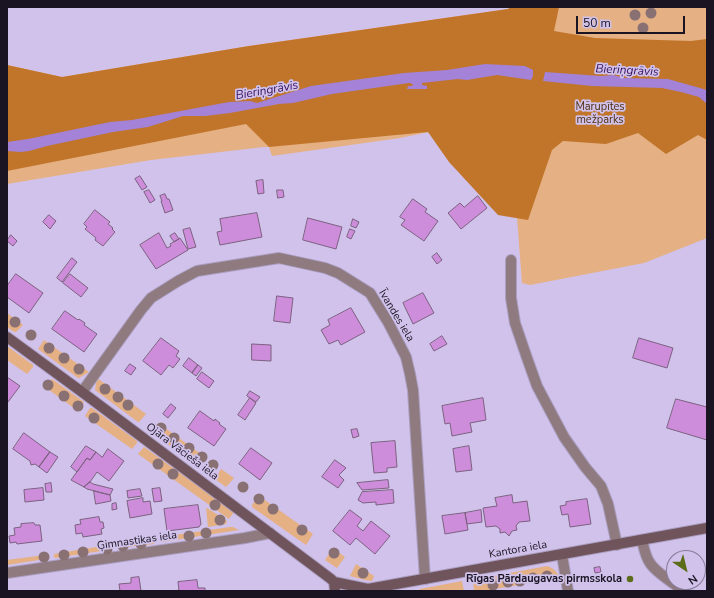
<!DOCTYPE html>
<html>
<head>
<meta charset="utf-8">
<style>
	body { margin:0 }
	#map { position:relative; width:714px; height:598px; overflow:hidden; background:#d0c2ea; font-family:"Nunito Sans",sans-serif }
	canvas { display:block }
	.frame { position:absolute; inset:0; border:8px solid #1a1422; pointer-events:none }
	.north { position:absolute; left:666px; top:550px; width:40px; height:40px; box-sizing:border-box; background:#d0c2ea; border:1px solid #877c9a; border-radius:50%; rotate:145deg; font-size:11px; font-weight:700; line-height:16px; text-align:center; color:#1a1422 }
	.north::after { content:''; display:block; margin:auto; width:14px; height:18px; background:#5c6d1a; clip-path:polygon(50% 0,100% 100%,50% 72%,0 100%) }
	.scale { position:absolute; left:576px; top:16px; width:109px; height:18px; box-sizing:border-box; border:2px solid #1a1422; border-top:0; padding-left:5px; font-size:12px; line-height:14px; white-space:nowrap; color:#1a1422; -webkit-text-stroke:3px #d0c2ea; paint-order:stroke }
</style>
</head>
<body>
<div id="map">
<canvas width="714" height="598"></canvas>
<div class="frame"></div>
<div class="north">N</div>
<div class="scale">50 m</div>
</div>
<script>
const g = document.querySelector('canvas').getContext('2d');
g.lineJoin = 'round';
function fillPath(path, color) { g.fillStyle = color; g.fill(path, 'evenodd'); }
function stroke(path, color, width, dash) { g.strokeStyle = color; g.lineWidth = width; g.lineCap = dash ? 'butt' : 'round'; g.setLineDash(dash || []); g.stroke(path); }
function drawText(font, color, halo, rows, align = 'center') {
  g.font = font + ' "Nunito Sans",sans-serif'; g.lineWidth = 3.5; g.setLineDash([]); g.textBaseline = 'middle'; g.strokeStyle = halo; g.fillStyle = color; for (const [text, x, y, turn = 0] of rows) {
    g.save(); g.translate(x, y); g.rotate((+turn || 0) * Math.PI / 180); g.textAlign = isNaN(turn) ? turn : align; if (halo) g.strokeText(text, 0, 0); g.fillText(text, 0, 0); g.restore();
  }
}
fillPath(new Path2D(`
	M511,7H707V238L644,263L530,285L522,283L517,218L494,201L429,132L400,138L272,156L269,147H264L151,160L7,184V65L62,77L249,46L508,9Z
	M7,313L23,325L16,332H14L7,327Z
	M44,340L89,372L79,378H78L38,349Z
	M7,346L33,365V367L27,374L7,360Z
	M97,378L146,414L139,422H138L95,390Z
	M52,379L84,402L78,411L45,387Z
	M90,408H92L137,441V443L132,449L85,416Z
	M161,425L205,457L198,465H197L155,435V434Z
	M144,447L234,512L229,519L138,454Z
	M221,469L234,478L226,487L215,479Z
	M259,496L313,534L306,545L252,507V505Z
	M206,508H207L227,521L226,524L208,527Z
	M230,527H233L239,530L162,542L161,537Z
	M153,539L154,544L118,548H117L116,544Z
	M108,545L109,549L108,550L55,558L54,557V554Z
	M333,548L345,557L337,568L325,560Z
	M45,555L46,558L45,559L7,565V560Z
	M356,564L374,576L372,581L365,580L350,576Z
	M547,566C553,568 557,571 560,578L483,591H474L473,580Z
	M462,581L464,591H419L420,589Z`), '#e5b083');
fillPath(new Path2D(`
	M511,7H559L554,31L595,38L691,41L707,39V140L698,135L666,154L638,133L606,144L563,141L552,150L528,220L498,215L449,162L428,132L269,147L246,124L7,171V65L62,77L249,46L508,9Z`), '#c0752a');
fillPath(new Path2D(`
	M485,64L525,66L533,70V76L531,80L497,75L467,80L458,79L422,83V85L427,86V89H407L408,86H412L413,84L409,83L332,94L293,103L279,104L230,113L205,116H183L148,127L113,132L47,146L29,151L21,152L7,151V142L28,139L110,122L132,120L229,102L250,101L257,103L311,86L404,73L447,70Z
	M545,72L601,76L613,75L625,78L668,79L707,90V104L699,97L681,92L662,88L592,86L543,81Z`), '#a382d7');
const building = new Path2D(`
	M140,176L147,187L142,190L135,179Z
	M263,180L264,193L258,194L256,181Z
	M149,190L155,200L150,203L144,192Z
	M277,190H283L284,197L278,198Z
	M165,194L167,199H169L173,210L165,213L161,201H162L160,196Z
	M478,196L487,208L461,229L448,213L460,203L464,207Z
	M413,199L427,209L425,212L438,221L424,241L401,225L405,220L400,217Z
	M95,210L110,222L108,224L113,228L112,229L115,232L103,246L95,240L96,238L85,229L87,227L84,224Z
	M257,213L262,237L220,245L217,232L222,231L220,219Z
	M49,215L56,221L50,229L43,222Z
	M308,218L342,227L336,249L303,240Z
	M353,219L359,222L356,228L351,226Z
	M190,228L196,247L188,249L183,230Z
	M350,229L355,231L351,239L347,237Z
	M159,233L167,248L171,246L170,244L180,238L188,250L156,269L140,245Z
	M175,233L179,239L174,242L170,236Z
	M11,235L17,241L13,246L7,241Z
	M437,253L442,260L437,264L432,257Z
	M72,258L77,262L62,282L57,278Z
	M16,274L43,293L29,313L7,297V286Z
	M70,274L88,288L81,297L63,283Z
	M423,293L434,313L413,324L403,303Z
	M277,296L293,298L290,323L274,321Z
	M351,308L365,332L341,345L338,340L329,344L321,330L330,325L328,320Z
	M65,311L78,320L79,319L85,323L84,325L97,334L84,352L52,329Z
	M442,336L447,344L434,351L430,344Z
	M161,338L179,351L176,356L180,359L173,368L169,365L161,375L143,361Z
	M639,338L673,348L667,368L633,358Z
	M252,344L271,345V361L252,360Z
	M189,358L198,365L192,373L183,366Z
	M130,364L136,368L131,375L125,371Z
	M198,365L202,368L196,376L192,373Z
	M202,372L214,381L209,388L197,379Z
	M7,377L20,386L8,402L7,401Z
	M250,391L260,397L256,402L247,396Z
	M250,398L256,403L245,420L238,415Z
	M483,398L486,420L470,423L472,432L452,436L450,423L445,424L442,406Z
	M676,399L707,407V440L667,428Z
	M171,404L176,408L168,418L163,414Z
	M200,411L214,421L215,419L220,423L219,424L226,429L214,446L188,428Z
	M357,429L359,436L353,438L351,430Z
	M24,433L50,452L39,467L35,464L31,465L30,461L13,449Z
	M395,441L397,467L387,468V472L374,473L371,443Z
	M86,446L96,452L90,460L87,458L77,472L71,467Z
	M469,446L472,470L456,472L453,449Z
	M251,448L272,463L260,480L239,464Z
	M108,449L124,461L109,481L97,472L90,482L84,487L71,480L87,458L90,460L96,452L102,457Z
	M50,452L58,457L47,473L39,467Z
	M335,460L346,468L339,475L344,480L338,488L322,477Z
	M388,480L389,488L362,490L357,483Z
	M90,482L93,484L113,489L110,495L87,489L84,487Z
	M51,483L52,492H46L45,484Z
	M43,488L44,500L25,502L24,490Z
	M160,488L162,501L154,502L152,489Z
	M140,489L142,496L128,498L127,491Z
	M393,490L394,503L376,505V502L363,503L358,500L362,492Z
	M94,491L110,495L111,501L96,504Z
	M512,495L513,503L527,501L530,521L519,522L516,526L517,530L512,531L509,536L505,532L500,533V529L496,526L486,527L483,508L497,506L495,498Z
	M143,498V502L150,501L152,514L130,518L127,501Z
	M587,499L591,524L570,527L568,514L562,515L560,506L566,505V502Z
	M116,503L117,509L112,510V504Z
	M198,505L201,524L199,527L167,531L164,509Z
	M350,510L362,519L357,526L363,531L371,521L390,536L375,554L356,538L350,545L333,531Z
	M481,510L482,522L467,524L465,513Z
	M465,513L468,530L445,534L442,516Z
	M99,517L100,522H103L104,528L101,529L102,534L83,537L82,533L76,534L75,525L81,524L80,520Z
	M34,523L35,525H40L42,541L17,544L16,542L10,543L9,536L15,535L14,528L21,527V524Z
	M600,567L601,572L595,573L594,568Z
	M139,577L141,591H120L119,584L131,583V578Z
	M197,580L198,588H205V591H174L179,590L178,582Z`);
fillPath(building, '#ce8dda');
stroke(building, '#7c6181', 1);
const street = new Path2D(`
	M511,260V298L515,323L527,358L537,386L564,437L585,467L601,486L608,504L617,545
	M82,392L141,310L151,298L178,281L197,271L279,258L325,268L338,273L370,293L388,322L406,357L410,374L413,390L425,579
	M642,540C644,548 645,556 650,563C655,572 675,584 684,591
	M562,555L568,591
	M7,573L245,538L270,533`);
const secondary = new Path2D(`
	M7,337L82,392L331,579L334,582L335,591
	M334,582L368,589L707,528`);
stroke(street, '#ac9fc2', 12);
stroke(secondary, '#ac9fc2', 12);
stroke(street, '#8e7a7f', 10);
stroke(secondary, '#70545b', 10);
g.fillStyle = '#897173';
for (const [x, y] of [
	[651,13],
	[635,15],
	[643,28],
	[15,322],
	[31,335],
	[49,348],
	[64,358],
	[79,369],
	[48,385],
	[105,389],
	[64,396],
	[118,397],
	[128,405],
	[78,406],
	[94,418],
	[161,428],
	[174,438],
	[189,448],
	[202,457],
	[158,464],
	[213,465],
	[173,474],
	[243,487],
	[259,499],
	[215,505],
	[273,509],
	[220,520],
	[302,530],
	[206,533],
	[189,536],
	[141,544],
	[123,546],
	[107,549],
	[83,552],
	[334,553],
	[64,555],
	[44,557],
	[363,573],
	[547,576],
	[533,578],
	[520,581],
	[508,582],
	[493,585]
]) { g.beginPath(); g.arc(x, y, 5.5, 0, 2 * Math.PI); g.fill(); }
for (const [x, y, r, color] of [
	[630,579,4,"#5c6d1a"]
]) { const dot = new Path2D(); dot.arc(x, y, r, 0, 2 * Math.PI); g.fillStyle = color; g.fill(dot); stroke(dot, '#d0c2ea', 1.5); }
drawText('11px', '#4f2f11', '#d0c2ea', [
	["Mārupītes",600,107],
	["mežparks",600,120]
]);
drawText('11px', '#1a1422', '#d0c2ea', [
	["Īvandes iela",396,316,59],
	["Ojāra Vācieša iela",182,452,37],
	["Ģimnastikas iela",137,541,-8],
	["Kantora iela",518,550,-10]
]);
drawText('bold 11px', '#1a1422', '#d0c2ea', [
	["Rīgas Pārdaugavas pirmsskola",622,579]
], 'right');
drawText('italic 12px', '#37115e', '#d0c2ea', [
	["Bieriņgrāvis",627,71,3],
	["Bieriņgrāvis",267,91,-10]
]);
</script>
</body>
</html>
